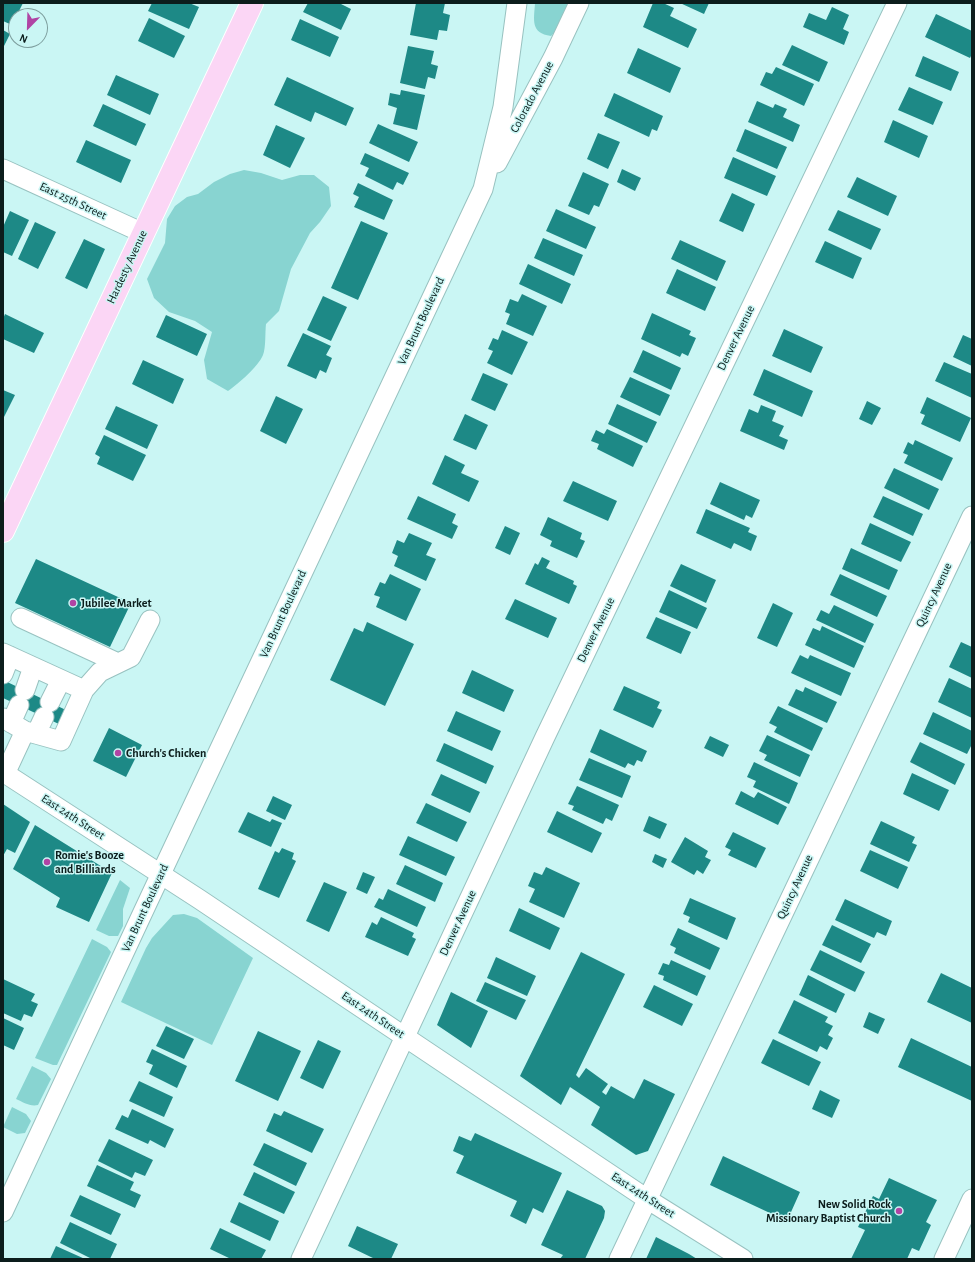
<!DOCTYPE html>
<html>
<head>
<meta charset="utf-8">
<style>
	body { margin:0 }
	#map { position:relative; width:975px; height:1262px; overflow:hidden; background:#caf6f4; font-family:"Alegreya Sans",sans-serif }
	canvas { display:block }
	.frame { position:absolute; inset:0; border:4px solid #0c1d1c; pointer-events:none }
	.north { position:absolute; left:8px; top:8px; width:40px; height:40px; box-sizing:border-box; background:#caf6f4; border:1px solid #7e9f9e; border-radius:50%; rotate:203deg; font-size:11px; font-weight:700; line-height:16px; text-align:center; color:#0c1d1c }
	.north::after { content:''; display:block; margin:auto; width:14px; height:18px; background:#b044a4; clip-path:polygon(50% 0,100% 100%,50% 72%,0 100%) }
</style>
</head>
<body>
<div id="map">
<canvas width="975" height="1262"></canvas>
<div class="frame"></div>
<div class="north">N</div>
</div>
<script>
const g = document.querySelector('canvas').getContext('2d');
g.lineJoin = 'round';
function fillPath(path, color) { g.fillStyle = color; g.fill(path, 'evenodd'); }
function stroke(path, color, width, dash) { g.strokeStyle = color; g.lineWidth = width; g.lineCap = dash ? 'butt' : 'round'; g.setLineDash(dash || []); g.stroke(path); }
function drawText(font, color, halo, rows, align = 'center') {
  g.font = font + ' "Alegreya Sans",sans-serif'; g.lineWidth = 3; g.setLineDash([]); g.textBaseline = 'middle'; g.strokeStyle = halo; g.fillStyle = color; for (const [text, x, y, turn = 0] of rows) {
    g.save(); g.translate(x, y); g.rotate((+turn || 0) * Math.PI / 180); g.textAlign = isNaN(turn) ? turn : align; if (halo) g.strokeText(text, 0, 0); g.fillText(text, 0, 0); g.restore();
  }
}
fillPath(new Path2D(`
	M535,3H569L555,32L551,36C530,33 534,20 535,3Z
	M244,170L261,173L282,180L300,175H314L329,187L331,206L320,222L310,233L291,269L279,311L266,324C265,332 266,348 263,355C258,367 239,383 228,391L207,379L204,360L212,332L195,321L169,312L154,298L147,279L165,243L167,219L175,206L187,197L198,194L214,182L230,174Z
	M120,880L130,888L123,909V926L118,936H109L96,930Z
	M184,914L197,918L253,958L212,1045L121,1002L146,948L152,938L173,915Z
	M92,939L107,947L111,952L57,1065H53L35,1058Z
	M32,1066L46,1073L51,1079L38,1105C30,1107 23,1102 16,1099Z
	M12,1107L26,1114L31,1121L25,1133L17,1134L3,1127Z`), '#88d4d1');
fillPath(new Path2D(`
	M3,3H23L12,25L3,21Z
	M152,3H189L199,7L189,29L148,11Z
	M308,3H339L351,9L341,30L303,12Z
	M416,3H445L443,13L450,15L447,31L439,30L437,40L410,35Z
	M653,3H663L674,8L670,16L697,29L688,48L643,27Z
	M680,3H709L704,14Z
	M832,7L849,15L843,29L849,32L844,45L803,27L809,13L826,20Z
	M936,14L972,31V54L970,58L925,37Z
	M149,18L185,36L174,58L138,41Z
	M300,19L339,37L330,57L291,40Z
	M3,30L10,34L3,48Z
	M792,45L828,62L819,82L782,65Z
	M408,46L434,51L431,64L438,66L435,79L428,77L425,89L400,83Z
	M638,48L681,68L670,93L627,73Z
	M923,56L959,72L951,91L915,76Z
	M776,67L814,84L804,106L760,85L766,72L772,74Z
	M116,75L159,94L150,115L107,95Z
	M287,77L354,108L346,126L315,112L311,122L274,105Z
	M909,87L943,102L933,125L898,110Z
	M401,90L425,95L417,130L393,124L397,108L388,105L390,93L400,95Z
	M614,93L663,116L657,131L652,129L649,137L604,116Z
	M757,101L773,108L775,104L787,109L783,117L800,125L793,142L748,122Z
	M103,104L146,124L136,146L93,126Z
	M893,120L928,136L919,158L884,142Z
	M378,124L418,142L409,162L369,143Z
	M276,125L305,138L290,168L263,155Z
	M745,129L787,147L777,169L736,151Z
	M598,133L620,142L608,169L587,159Z
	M86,140L131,160L121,183L76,162Z
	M365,153L409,173L403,185L397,182L393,190L365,176L369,168L360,164Z
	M733,157L776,176L767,196L724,178Z
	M622,169L641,178L635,191L617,182Z
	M583,172L609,184L599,207L594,205L589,215L568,206Z
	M857,177L897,196L888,216L847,197Z
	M358,183L393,200L384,220L354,207L359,197L353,194Z
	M732,193L755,204L743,232L719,221Z
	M556,209L596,227L586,249L546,231Z
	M838,210L881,229L871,250L828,230Z
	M10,211L29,220L12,256L3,252V227Z
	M361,221L388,233L358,300L331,288Z
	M35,222L56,232L38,269L18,259Z
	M543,238L583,255L574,276L534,258Z
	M84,239L105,249L87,289L65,278Z
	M680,240L726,261L717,281L671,259Z
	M825,241L862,258L853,279L815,262Z
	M528,264L571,284L562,304L519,284Z
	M677,269L716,287L705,311L666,293Z
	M522,294L547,306L533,336L506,324L510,314L505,312L510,299L518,302Z
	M323,296L347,307L331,341L307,330Z
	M652,313L691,331L689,335L696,338L688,356L682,353L680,357L641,339Z
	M5,314L44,333L34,353L3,339V319Z
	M166,315L207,334L197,356L156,337Z
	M784,329L823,347L811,373L772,356Z
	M502,330L528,342L512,375L487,363L493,351L488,349L493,338L498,340Z
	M303,333L331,346L326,355L332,358L326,373L320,370L316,379L287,366Z
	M963,335L972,339V366L953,357Z
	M643,350L681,368L671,390L633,372Z
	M143,360L184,379L173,404L132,384Z
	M944,362L972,374V398L935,381Z
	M764,369L813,391L802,417L753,395Z
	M483,373L508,384L495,411L471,400Z
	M630,377L670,395L660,416L620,397Z
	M3,390L15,395L4,417L3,416Z
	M276,396L303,409L286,444L260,431Z
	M927,397L971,418L960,442L921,424L925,415L920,413Z
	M867,401L881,408L872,425L859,419Z
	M617,404L657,422L647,443L608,424Z
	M761,405L776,411L772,421L784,426L779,436L788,440L784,450L740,431L749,409L758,413Z
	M116,406L158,425L147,449L105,429Z
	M465,414L488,425L476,450L453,440Z
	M607,429L643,446L633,467L597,449L599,444L591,441L596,430L604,434Z
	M104,435L146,455L133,481L97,464L100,457L95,454Z
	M915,440L953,458L942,481L904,463L908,455L903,453L908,442L913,445Z
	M445,455L465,465L461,473L479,481L469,502L432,484Z
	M894,468L939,489L929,510L884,488Z
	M573,481L617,501L608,521L563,501Z
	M720,482L760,500L752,518L746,515L744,520L710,504Z
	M418,496L456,514L452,523L458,526L452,539L407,519Z
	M883,496L923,514L913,536L873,517Z
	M706,509L750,528L748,532L757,536L751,551L734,543L731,549L696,533Z
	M548,517L582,533L580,539L585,541L577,558L550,546L552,541L540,535Z
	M870,523L911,542L901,562L861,544Z
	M505,526L520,533L510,555L495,548Z
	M409,533L432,543L426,555L436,559L426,581L394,566L398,556L392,553L397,540L404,543Z
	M851,548L898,570L889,590L842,569Z
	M542,557L550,561L546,568L574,581L573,584L577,586L569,604L525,584L535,563L538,565Z
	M36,559L131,603L110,647L15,603Z
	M681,564L716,580L706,603L670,586Z
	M390,574L421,589L406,621L376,607L380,597L374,595L380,582L385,584Z
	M840,574L887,596L877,617L830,595Z
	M669,590L707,608L697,629L659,612Z
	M515,599L557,618L548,638L505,619Z
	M773,603L793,613L777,647L757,638Z
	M834,605L874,624L865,643L816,620L821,610L829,614Z
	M656,617L691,632L681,654L646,638Z
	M367,622L414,644L385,706L330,680L354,628L363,632Z
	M822,626L864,646L854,668L805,645L813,628L820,631Z
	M961,642L972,647V678L949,667Z
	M800,655L808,659L810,655L851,673L841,696L791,673Z
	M472,670L514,690L504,712L462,693Z
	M949,678L972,689V718L938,702Z
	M3,680L68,711L61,725L3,698Z
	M624,686L660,702L657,708L662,710L653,728L613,710Z
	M805,687L837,702L827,723L788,705L796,689L803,692Z
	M778,706L823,728L812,751L774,732L777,727L769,723Z
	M456,711L501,731L492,751L447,731Z
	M933,712L972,731V744L967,754L923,734Z
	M109,728L142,745L126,777L93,761Z
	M600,729L647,751L642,762L637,760L634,766L628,763L625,768L590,752Z
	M767,735L810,755L800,777L764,760L767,755L759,751Z
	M710,736L729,745L723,757L704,748Z
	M920,742L965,764L955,785L910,762Z
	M444,743L494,766L486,784L436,761Z
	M589,758L631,776L622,798L579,780Z
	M754,762L798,783L789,804L753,787L756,781L747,777Z
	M912,773L949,790L939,811L903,794Z
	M441,774L480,792L470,813L431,795Z
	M577,786L619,805L612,821L606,818L603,824L572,810L574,806L568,804Z
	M741,791L754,798L758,792L787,807L778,825L735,804Z
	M273,796L292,805L285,820L266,811Z
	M426,803L467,822L457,842L416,823Z
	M3,804L30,822L15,853L7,849L3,856Z
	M557,811L602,833L592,853L547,832Z
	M248,812L270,822L272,819L282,823L271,847L238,832Z
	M649,816L667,824L660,839L643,831Z
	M881,821L915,837L912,843L917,845L909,862L870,844Z
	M35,825L112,873L89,922L56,907L60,898L13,869Z
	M733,832L766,848L756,868L728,855L731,850L725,847Z
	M408,836L455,857L446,876L399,855Z
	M685,837L708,851L705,857L711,860L703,874L697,870L694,875L671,862Z
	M282,848L294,853L292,859L296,861L279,898L258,889L275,851L279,853Z
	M870,850L908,867L898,889L860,871Z
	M655,854L667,859L663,868L652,862Z
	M405,865L443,883L435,902L396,884Z
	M546,867L580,883L564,918L529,902L535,889L528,886L534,872L542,875Z
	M363,872L375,877L367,894L356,889Z
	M324,882L347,892L329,932L306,921Z
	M388,889L426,907L417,927L374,907L379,898L383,900Z
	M690,898L736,918L727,940L688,922L690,917L683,914Z
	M845,899L892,921L886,936L877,932L874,938L835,920Z
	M519,908L560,928L550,950L509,931Z
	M381,917L414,933L412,937L416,939L408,956L365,937L372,922L377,925Z
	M832,925L871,944L861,963L822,945Z
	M678,928L720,948L710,970L674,953L676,948L670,945Z
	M820,950L865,972L855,992L810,970Z
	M581,952L625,974L576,1075L579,1078L586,1068L608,1084L602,1092L606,1095L611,1086L634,1099L644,1079L675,1094L648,1151L636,1155L591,1125L600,1107L570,1087L561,1105L520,1076Z
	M496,957L536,976L527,996L487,978Z
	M671,960L706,976L697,996L663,980L664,976L658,974L663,963L669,965Z
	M941,973L972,988V1023L927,1002Z
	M808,975L845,994L836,1013L799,995Z
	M3,979L35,994L31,1001L38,1004L32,1017L24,1014L21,1021L3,1013Z
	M485,982L526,1000L516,1020L476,1001Z
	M654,985L693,1004L682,1026L643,1007Z
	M451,992L488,1011L471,1048L437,1025Z
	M794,1000L828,1017L825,1022L833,1026L828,1035L833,1038L827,1050L820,1046L817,1052L778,1033Z
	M869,1012L885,1019L878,1034L863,1027Z
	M3,1018L24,1028L14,1050L3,1045Z
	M166,1026L194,1039L184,1059L156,1046Z
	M258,1031L301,1051L278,1101L235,1081Z
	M911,1038L972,1067V1101L898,1067Z
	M773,1039L821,1062L809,1086L761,1063Z
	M318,1040L341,1051L323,1089L300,1078Z
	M152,1049L187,1066L177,1088L149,1074L153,1065L146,1062Z
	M139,1081L173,1097L164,1117L129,1101Z
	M820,1090L840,1100L832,1118L812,1109Z
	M132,1109L174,1129L165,1148L150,1140L148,1144L115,1129L122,1115L128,1118Z
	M284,1111L324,1129L312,1153L266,1131L274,1113L281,1116Z
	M475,1133L562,1173L543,1213L533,1208L526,1224L510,1216L517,1201L456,1173L464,1156L453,1151L459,1136L471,1141Z
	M109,1139L153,1160L145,1176L135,1172L132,1178L98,1161Z
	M264,1143L307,1163L296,1186L253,1165Z
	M723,1156L800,1192L787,1221L710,1185Z
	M97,1165L134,1182L130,1190L141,1195L135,1208L87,1186Z
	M254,1172L295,1192L284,1214L243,1195Z
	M889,1178L937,1200L926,1222L931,1225L919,1251L912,1248L907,1259H851L865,1230L858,1227L873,1196L879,1199Z
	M567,1190L602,1206L605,1211L604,1218L585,1259H560L563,1255L541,1245Z
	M80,1195L121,1214L111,1235L70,1216Z
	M239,1202L279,1221L270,1241L230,1222Z
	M70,1222L117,1244L110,1259H92L60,1243Z
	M357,1226L398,1244L391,1259H375L348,1246Z
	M220,1228L266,1250L261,1259H231L210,1249Z
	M656,1237L689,1254L697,1259H646Z
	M56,1246L85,1259H50Z`), '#1d8986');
const minor = new Path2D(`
	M497,163L553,58L579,3
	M3,169L143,233
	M21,618L118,663
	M3,653L84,690L61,741L25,731L5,774
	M3,674L10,656
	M25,690L33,667
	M84,690L100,672L131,657L150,620
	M50,702L61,680
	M3,718L25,731
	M11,723L19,705
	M36,734L44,717
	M3,772L199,899L647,1199L743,1259
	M3,1212L151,895L483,189L503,107L517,3
	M301,1259L545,737L897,3
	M619,1259L972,516
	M944,1259L972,1199`);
const major = new Path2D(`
	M3,531L252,3`);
stroke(minor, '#98c2c0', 21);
stroke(major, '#fff', 24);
stroke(minor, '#fff', 19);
stroke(major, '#fbd6f5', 22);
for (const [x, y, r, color] of [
	[73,603,4,"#b044a4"],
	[118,753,4,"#b044a4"],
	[47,862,4,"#b044a4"],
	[899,1211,4,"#b044a4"]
]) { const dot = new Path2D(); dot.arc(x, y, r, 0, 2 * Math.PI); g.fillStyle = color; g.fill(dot); stroke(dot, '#caf6f4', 1.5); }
drawText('12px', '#0c1d1c', '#caf6f4', [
	["Colorado Avenue",532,97,-62],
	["East 25th Street",73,201,25],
	["Hardesty Avenue",127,267,-65],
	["Van Brunt Boulevard",421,321,-65],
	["Denver Avenue",736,338,-64],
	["Quincy Avenue",934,595,-65],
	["Van Brunt Boulevard",283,614,-65],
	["Denver Avenue",596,630,-64],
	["East 24th Street",73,817,33],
	["Quincy Avenue",795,887,-65],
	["Van Brunt Boulevard",145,908,-65],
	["Denver Avenue",458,923,-65],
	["East 24th Street",373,1015,34],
	["East 24th Street",643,1195,33]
]);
drawText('bold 12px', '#0c1d1c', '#caf6f4', [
	["Jubilee Market",81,603],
	["Church's Chicken",126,753],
	["Romie's Booze",55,855],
	["and Billiards",55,869],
	["New Solid Rock",891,1204,"right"],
	["Missionary Baptist Church",891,1218,"right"]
], 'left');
</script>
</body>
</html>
